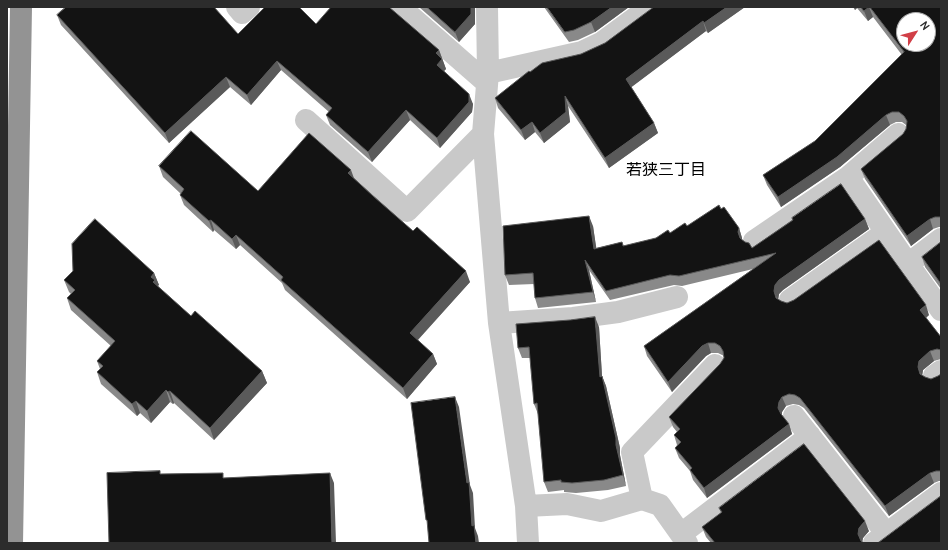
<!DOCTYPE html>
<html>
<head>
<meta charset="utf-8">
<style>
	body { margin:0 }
	#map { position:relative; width:948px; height:550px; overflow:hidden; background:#fff; font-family:Cabin,sans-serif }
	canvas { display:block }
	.frame { position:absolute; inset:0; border:8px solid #2c2c2c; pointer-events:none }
	.north { position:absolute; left:896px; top:12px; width:40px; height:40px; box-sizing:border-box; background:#fff; border:1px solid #ababab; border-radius:50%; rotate:54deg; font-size:11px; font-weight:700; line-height:16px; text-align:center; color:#2c2c2c }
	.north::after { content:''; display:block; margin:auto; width:14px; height:18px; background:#d13f47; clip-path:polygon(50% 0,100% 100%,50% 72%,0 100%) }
</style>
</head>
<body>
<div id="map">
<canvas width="948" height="550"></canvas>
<div class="frame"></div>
<div class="north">N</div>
</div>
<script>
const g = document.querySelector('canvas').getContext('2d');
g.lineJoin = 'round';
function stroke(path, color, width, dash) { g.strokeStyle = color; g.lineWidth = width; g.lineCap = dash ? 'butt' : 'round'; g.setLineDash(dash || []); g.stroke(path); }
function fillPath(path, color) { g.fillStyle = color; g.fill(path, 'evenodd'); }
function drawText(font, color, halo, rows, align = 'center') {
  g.font = font + ' Cabin,"Noto Sans JP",sans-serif'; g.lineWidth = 4; g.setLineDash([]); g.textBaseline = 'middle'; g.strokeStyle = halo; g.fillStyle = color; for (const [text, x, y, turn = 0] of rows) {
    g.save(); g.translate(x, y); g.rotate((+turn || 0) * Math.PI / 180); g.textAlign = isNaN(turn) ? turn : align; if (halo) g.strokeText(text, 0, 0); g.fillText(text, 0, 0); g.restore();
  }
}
stroke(new Path2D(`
	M237,7L242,13L249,7
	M400,7L487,83
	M487,7L488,73L483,134L499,323L526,506L528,543
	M488,73L582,52L601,43L650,7
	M306,120L407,211L483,134
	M898,134L848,177L908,264L941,310
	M754,241L848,177
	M908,264L941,239
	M790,300L886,232
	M499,323L573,318L618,312L677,297
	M934,376L941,371
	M794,416L886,533
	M642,499L632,452L715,365
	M526,506L567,504L601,511L642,499L660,505L687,543
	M681,534L810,436
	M874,543L941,493`), '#c9c9c9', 22);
stroke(new Path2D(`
	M12,543L21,7`), '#939393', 22);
fillPath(new Path2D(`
	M419,7H475V24L459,42Z
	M544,7H629L595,32L578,40L569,42Z
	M654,7H745L708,33L706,31L631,87L654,123L658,133L609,168L568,106L570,122L544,143L535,132L525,140L498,108L495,98L530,72L581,54L605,43Z
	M853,7H941V227H939L933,229L911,246L865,179L861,169L903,134L906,129V125L902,122H896L890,125L840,167L781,207L767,185L763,175L815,141L902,55L873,17L868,21L857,8L855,10Z
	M57,15L238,34L316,24L439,50L446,69L444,71L473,104L472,112L440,148L410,120L372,162L330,125L326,115L329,112L281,70L251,105L230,87L169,143L61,25Z
	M159,166L258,191L354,178L470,282L418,340L433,354L437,364L407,399L285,290L282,283L240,245L236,249L214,230L213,232L184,205L180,195L181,194L163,177Z
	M721,209L739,228L742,238V240L752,248L792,220V218L865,219L869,229L783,290L779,294L778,299L781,301L787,303L929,315L926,318L941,337V359L934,361L923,370L922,375L925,377L931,379L938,376L941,374V481H939L934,483L889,516L804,408L799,405L793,404L786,406L782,412V415L789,424L792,434L707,498L693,480L690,471L679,458L675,448L677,445L674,435L677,432L673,427L669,417L720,364L724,358V356L718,353H711L706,356L672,392L647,356L644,346L753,269L682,286L674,285L610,300L589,270L596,302L538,308L535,298L534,284L509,285L505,275L593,226L596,248L622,242L624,246L656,238L670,233L687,226Z
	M941,242V289L925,267L922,257Z
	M154,273L159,285L158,286L191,316L262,371L267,383L214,440L174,403L173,404L170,402L151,423L140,413L137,416L101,384L97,372L100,369L97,361L111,346L71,310L67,298L71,294L69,292L64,280Z
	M599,327L602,376L606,386L620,448V455L626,486L608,490L576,493L564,492V490L548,492L544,482L538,414L534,404L530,358H522L518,348Z
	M719,508L869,531L863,538L862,542L864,543H711L706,537L702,527L721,513Z`), '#898989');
fillPath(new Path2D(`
	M471,7H475V24L459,42L455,32Z
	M612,7H629L595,32L591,22Z
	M727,7H745L708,33L704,23Z
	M854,7H857V8L855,10Z
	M869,7L873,17L868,21L864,11Z
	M703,21L706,31L629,89L626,79Z
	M439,50L446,69L440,75L437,65L436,53Z
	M277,61L281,70L251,105L247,95Z
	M226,77L230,87L169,143L165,133Z
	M469,94L473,104L472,112L440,148L437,138Z
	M565,96L568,106L570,122L544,143L540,133Z
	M406,110L410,120L372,162L368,152Z
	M886,115L890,125L840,167L781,207L778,197Z
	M532,122L535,132L525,140L521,130Z
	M654,123L658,133L609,168L605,158Z
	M351,170L355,181L348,173Z
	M589,216L593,226L598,259L594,249Z
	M865,219L869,229L783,290L779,294L778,301L774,291L775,285L779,280Z
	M930,219L933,229L911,246L907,236Z
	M211,220L214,230L213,232L209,221Z
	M739,228L742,238V242L738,232Z
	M236,235L240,245L236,249L232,239Z
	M585,260L589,270L596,302L593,292Z
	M466,271L470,282L414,344L410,333Z
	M154,273L159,285L157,286L158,294L151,277Z
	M926,305L929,315L923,320L920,310Z
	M595,317L599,327L602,376L606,386L620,448V455L626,486L623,475L600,377Z
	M708,343L711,353L706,356L672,392L668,382L702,346Z
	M930,351L934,361L923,370L922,377L918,367L919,361Z
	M433,354L437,364L407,399L403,388Z
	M262,371L267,383L214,440L210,428Z
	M166,390L170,402L151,423L147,411Z
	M170,391L174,403L173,404L168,392Z
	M455,397L459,407L470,485L473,493L475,528L478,536L479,543H476L472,526L467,483Z
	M782,397L786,406L782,412V417L778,408L779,402Z
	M136,401L140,413L137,416L132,404Z
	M789,424L792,434L707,498L704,488Z
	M330,473L334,483L336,543H332Z
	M930,473L934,483L889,516L885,506Z
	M865,521L869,531L863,538L862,543L858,534L859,528Z`), '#5a5a5a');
const building = new Path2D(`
	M66,7H214L238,34L265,7H299L316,24L331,7H389L439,50L436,53L442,59L437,65L469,94V102L437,138L406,110L368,152L326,115L332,108L277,61L247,95L226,77L165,133L57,15Z
	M427,7H471V14L455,32Z
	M547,7H612L591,22L574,30L565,32Z
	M654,7H727L704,23L703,21L626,79L654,123L605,158L565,96L566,112L540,133L532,122L521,130L495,98L529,71L530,72L542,63L581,54L605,43Z
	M861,7H869L864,11Z
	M870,7H941V217H935L930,219L907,236L861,169L903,134L906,129L907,121L904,116L899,112H892L886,115L837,157L778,197L763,175L815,141L904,52ZM904,20H928V44H904Z
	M191,131L258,191L309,133L351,170L348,173L373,196L413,231L417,227L466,271L410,333L433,354L403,388L281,280L283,277L236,235L232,239L211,220L209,221L180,195L184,189L159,166Z
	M841,184L865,219L779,280L775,285L774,291L776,298L781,301L787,303L794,300L879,240L926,305L920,310L941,337V350L937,349L930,351L919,361L918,367L920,374L925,377L931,379L938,376L941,374V471H936L930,473L885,506L800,398L795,395L789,394L782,397L779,402L778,408L781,414L789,424L704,488L690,470L692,468L675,448L681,442L674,435L680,429L669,417L720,364L724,358L723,351L720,346L715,343H708L702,346L668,382L644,346L776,253L679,276L670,275L606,291L585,260L593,292L535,298L533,273L505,275L503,226L589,216L594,249L622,242L623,246L656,238L668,230L670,233L685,223L687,226L719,205L721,209L724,207L739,228L738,232L740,238L745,242L749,243L752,248L793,220L792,218Z
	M95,219L154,273L151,277L155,280L153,282L191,316L195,311L262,371L210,428L170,391L168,392L166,390L147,411L136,401L132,404L97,372L103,366L97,361L115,341L67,298L75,290L64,280L73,271L72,244Z
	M941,242V284L922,257Z
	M595,317L600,377L602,376L616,438V445L623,475L604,480L572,483L561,482V480L544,482L537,403L534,404L529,347L518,348L516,324L570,320Z
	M455,397L467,483L469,482L472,526L474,525L476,543H429L427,520H426L411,403Z
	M804,444L865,521L859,528L858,534L861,541L864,543H715L702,527L722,512L719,508Z
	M160,471V474L223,473V478L330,473L332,543H109L107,473Z
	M941,496V543H878Z`);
fillPath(building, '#131313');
stroke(building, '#5a5a5a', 1);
drawText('16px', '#000', '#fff', [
	["若狭三丁目",666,170]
]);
</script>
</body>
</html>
